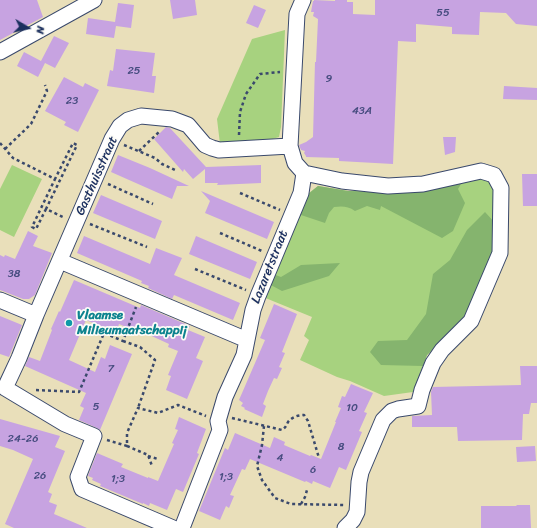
<!DOCTYPE html>
<html>
<head>
<meta charset="utf-8">
<style>
	body { margin:0 }
	#map { position:relative; width:537px; height:528px; overflow:hidden; background:#e9dfba; font-family:Sriracha,sans-serif }
	canvas { display:block }
	.north { position:absolute; left:8px; top:8px; width:40px; height:40px; -webkit-text-stroke:3px #fdfcf7; paint-order:stroke; rotate:99deg; font-size:11px; font-weight:700; line-height:16px; text-align:center; color:#1b2f5e }
	.north::after { content:''; display:block; margin:auto; width:14px; height:18px; background:#1b2f5e; clip-path:polygon(50% 0,100% 100%,50% 72%,0 100%) }
</style>
</head>
<body>
<div id="map">
<canvas width="537" height="528"></canvas>
<div class="north">N</div>
</div>
<script>
const g = document.querySelector('canvas').getContext('2d');
g.lineJoin = 'round';
function fillPath(path, color) { g.fillStyle = color; g.fill(path, 'evenodd'); }
function stroke(path, color, width, dash) { g.strokeStyle = color; g.lineWidth = width; g.lineCap = dash ? 'butt' : 'round'; g.setLineDash(dash || []); g.stroke(path); }
function drawText(font, color, halo, rows, align = 'center') {
  g.font = font + ' Sriracha,sans-serif'; g.lineWidth = 3.5; g.setLineDash([]); g.textBaseline = 'middle'; g.strokeStyle = halo; g.fillStyle = color; for (const [text, x, y, turn = 0] of rows) {
    g.save(); g.translate(x, y); g.rotate((+turn || 0) * Math.PI / 180); g.textAlign = isNaN(turn) ? turn : align; if (halo) g.strokeText(text, 0, 0); g.fillText(text, 0, 0); g.restore();
  }
}
fillPath(new Path2D(`
	M285,30L281,127L279,137L256,144H220L217,119L252,39Z
	M12,165L42,179L14,237L0,230V189Z
	M477,177L487,180L493,184L496,190V224L466,318L427,355L413,392L384,396L350,381L337,377L300,360L309,340L304,336L312,317L263,297L309,193L318,186L348,191L392,192Z`), '#a7d27f');
fillPath(new Path2D(`
	M464,179L458,189L465,203L453,231L442,238L381,206L380,210L367,206L355,211C348,206 342,206 334,207L329,213L325,223L298,214C304,199 306,195 318,186L348,191L392,192Z
	M485,212L496,224L495,254L466,318L427,355L423,366L381,365L370,352L378,341L407,340L426,314L433,274L450,260L467,230Z
	M340,263L329,276L282,291L269,284L273,274L281,277L301,265Z`), '#85b46e');
fillPath(new Path2D(`
	M0,0H37L43,17L0,40Z
	M170,0H195L197,15L173,19Z
	M314,0L335,1V0H347V2H353V14L375,15V0H537V26L516,24L506,13L480,12L479,35L452,34V27L416,24V42L398,41L393,164L339,161V158L306,157V156L304,153L305,151L301,150L299,145L306,142L313,137L315,62H316L318,19L313,16L314,12H311L313,1H314Z
	M118,3L134,5L131,28L116,26L114,38L86,34L88,18L115,22Z
	M254,5L266,10L258,28L246,23Z
	M54,36L69,43L55,68L45,63L38,77L17,66L24,52L41,61Z
	M116,49L155,53L152,76H156L154,93L107,86L110,70L113,71Z
	M64,77L83,87L85,83L99,90L78,132L64,125L66,122L45,111Z
	M504,86L537,88V100L503,99Z
	M166,127L170,128L206,167L261,165V183L217,185L218,183H205V169L193,179L184,169L183,172L154,139Z
	M443,137H456L455,152L445,155Z
	M118,155L150,168L189,186H177L172,199L111,172Z
	M522,174H537V206H523Z
	M201,191L274,222L267,239L205,213L210,201Z
	M101,195L162,221L155,239L93,213Z
	M28,231L38,236L33,246L52,253L35,295L29,299H23L0,290V255L4,257L5,255L15,259Z
	M84,236L150,264L156,248L182,258L174,275L240,303L233,320L174,295L172,299L148,288L149,286L141,283L142,281L77,253Z
	M196,236L257,262L250,279L189,254Z
	M74,280L140,308L141,305L190,326L188,330L205,337L196,358L203,361L187,399L166,390L171,376L168,375L178,351L168,347L169,344L143,332L142,334L119,324L116,333L86,320L69,360L95,372L101,357L105,359L110,345L132,354L100,430L97,428L79,420L84,408L80,406L86,393L25,366L29,357L40,361L52,330L51,329L59,311L60,312Z
	M274,304L297,314L282,352L285,353L279,367L282,368L277,379L274,378L268,391L263,404L266,406L262,417L244,409L245,408L241,406L243,403L239,400L265,340L260,338Z
	M0,316L22,325L9,357L0,354Z
	M520,366H537V403H531L529,414H523L522,440L458,441L457,427H412V416L432,415L431,392L433,387L521,385Z
	M351,384L373,393L364,412L367,413L359,431L362,432L346,470L339,467L330,488L313,481L312,484L306,481L305,482L250,459L245,470L242,469L230,495L234,496L229,508L226,506L220,520L199,511L225,448L228,450L235,433L270,448L274,437L285,442L284,445L310,456L311,455L321,459L336,422H335L341,408L338,407L342,396L345,397Z
	M179,417L206,429L197,453L199,454L183,492L176,489L167,510L150,503L149,506L143,503V504L100,486L101,484L92,480L93,478L88,476L97,453L123,464L121,467L148,478V477L158,481L174,444L172,443L178,430L175,429Z
	M0,419L60,436L55,447L65,451L48,492L52,494L49,502L57,505L54,514L87,528H14L5,524L33,459L13,450L0,446Z
	M535,446L536,461L517,462L516,447Z
	M517,505H530L531,528H481V506H516Z`), '#c7a3e1');
const minor = new Path2D(`
	M0,52L94,0
	M304,173L342,181L388,186L423,184L481,171L494,175L501,188L500,253L471,321L442,350L433,363L422,390L418,406L398,409L392,411L383,420L361,472L359,482L357,512L353,520L345,528
	M60,261L247,340
	M0,300L36,315L112,139L120,126L128,120L141,116L172,119L188,125L205,145L212,148L219,150L290,146
	M36,315L19,358L5,388L65,424L94,436L78,477L82,489L173,528
	M182,528L220,430L218,421L225,397L244,355L253,310L258,296L301,193L304,173L295,163L290,146L297,14L303,0`);
stroke(minor, '#3a496c', 17);
stroke(new Path2D(`
	M239,135L240,112L246,94L260,74L280,72
	M0,143L13,158L55,179L73,143L77,145L46,209L63,217
	M124,145L155,158L162,164L177,171
	M5,149L31,124L47,91L45,85
	M139,151L159,132
	M108,184L153,204
	M240,193L280,210
	M46,209L36,229L32,227L55,179
	M90,224L147,247
	M220,233L262,251
	M195,269L246,290
	M123,341L140,347L155,360L138,408
	M36,390L79,392L104,333L123,341L136,307
	M232,418L282,430C286,427 286,426 288,422C292,417 298,415 304,415L308,421L319,458
	M264,426L262,445L257,466L262,480L275,498L291,504L345,505
	M107,440L127,446V433L138,408L158,413L178,405L206,416
	M127,446L148,455L152,466
	M148,456L158,459
	M301,504L305,497L307,490`), '#3a496c', 2.5, [3, 3]);
stroke(minor, '#fff', 15);
for (const [x, y, r, color] of [
	[69,323,4,"#0f9aa8"]
]) { const dot = new Path2D(); dot.arc(x, y, r, 0, 2 * Math.PI); g.fillStyle = color; g.fill(dot); stroke(dot, '#fdfcf7', 1.5); }
drawText('11px', '#464c7f', null, [
	["55",443,13],
	["25",134,71],
	["9",329,79],
	["23",72,101],
	["43A",362,111],
	["38",14,274],
	["7",111,369],
	["5",96,407],
	["10",352,408],
	["24-26",23,439],
	["8",341,447],
	["4",280,458],
	["6",313,470],
	["26",40,476],
	["1;3",226,477],
	["1;3",118,479]
]);
drawText('13px', '#1b2f5e', '#fdfcf7', [
	["Gasthuisstraat",97,176,-66],
	["Lazaretstraat",270,267,-68]
]);
drawText('bold 13px', '#0d838f', '#fdfcf7', [
	["Vlaamse",77,316],
	["Milieumaatschappij",77,331]
], 'left');
</script>
</body>
</html>
